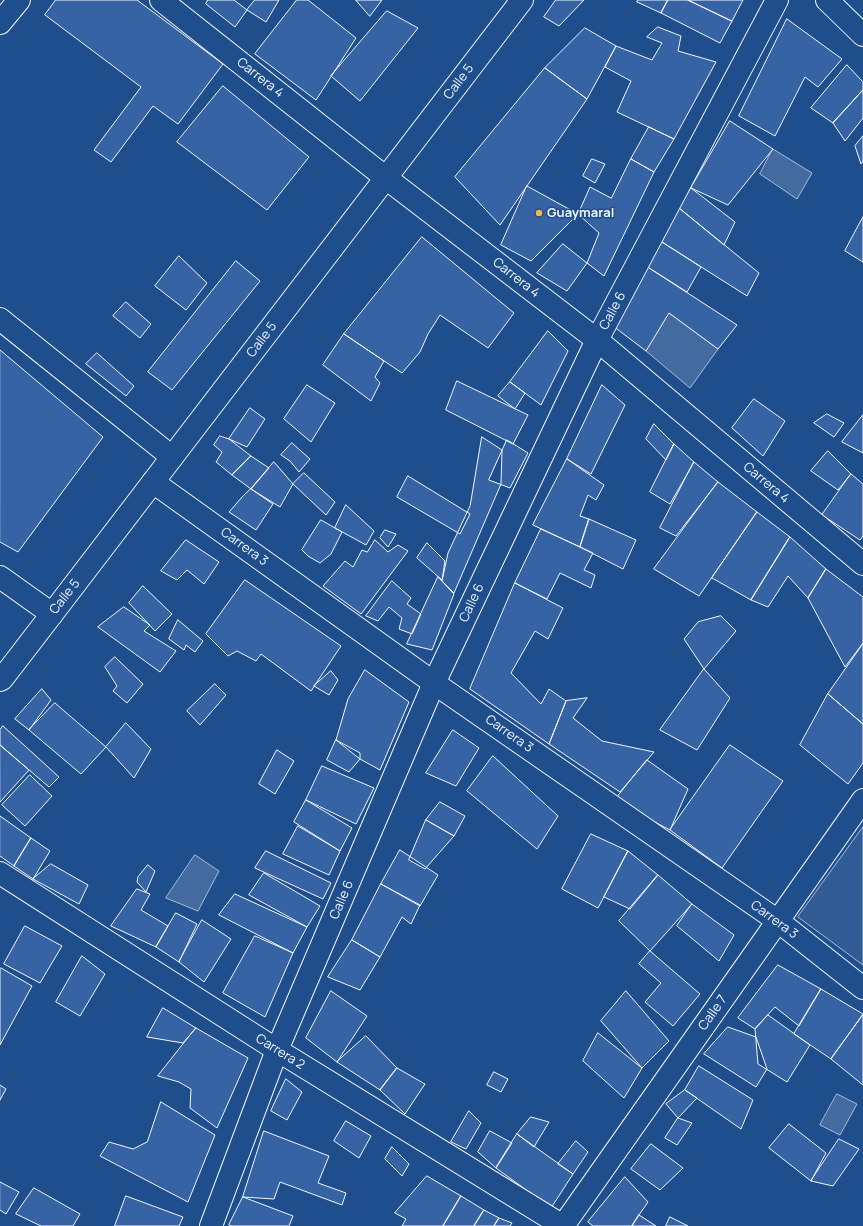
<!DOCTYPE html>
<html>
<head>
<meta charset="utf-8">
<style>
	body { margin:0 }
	canvas { display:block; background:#1f4e8c }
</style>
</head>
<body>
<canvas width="863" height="1226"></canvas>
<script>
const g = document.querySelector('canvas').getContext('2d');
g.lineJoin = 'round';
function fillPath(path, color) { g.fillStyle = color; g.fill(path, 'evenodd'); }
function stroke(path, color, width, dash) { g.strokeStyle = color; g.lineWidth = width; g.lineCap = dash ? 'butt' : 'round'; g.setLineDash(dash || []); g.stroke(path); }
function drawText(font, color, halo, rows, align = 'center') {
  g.font = font + ' Manrope,sans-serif'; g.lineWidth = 3; g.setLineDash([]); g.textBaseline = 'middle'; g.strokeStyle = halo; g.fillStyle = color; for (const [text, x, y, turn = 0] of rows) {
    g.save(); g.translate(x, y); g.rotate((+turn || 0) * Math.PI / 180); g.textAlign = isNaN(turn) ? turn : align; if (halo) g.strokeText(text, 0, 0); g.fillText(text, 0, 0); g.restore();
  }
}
const built = new Path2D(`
	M863,827V965L798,917Z`);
fillPath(built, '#305b95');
stroke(built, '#a8bbd7', 1);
const water = new Path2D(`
	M773,149L812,173L797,199L760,174Z
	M669,313L718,349L690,388L646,351Z
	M195,855L219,871L198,911L166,898Z
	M837,1094L857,1104L840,1135L820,1125Z`);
fillPath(water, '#446ba0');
stroke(water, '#a8bbd7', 1);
const building = new Path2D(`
	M56,0H137L223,64L178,124L153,106L111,162L94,150L141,87L45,15Z
	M208,0H234L247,10L235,27L206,4Z
	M255,0H279L266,22L247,10Z
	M297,0H308L356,38L316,100L255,54Z
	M356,0H382L370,16Z
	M556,0H584L559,26L544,17Z
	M638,0H668L661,13L637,2Z
	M668,0H688L732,21L720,43L661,13Z
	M688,0H743L732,21Z
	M387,11L418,28L360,101L331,76Z
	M787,19L842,59L818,87L805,77L775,136L739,116Z
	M658,27L681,36L678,51L716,62L674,139L617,112L631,81L605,67L616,46L652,60L662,43L647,37Z
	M585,28L616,46L587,99L545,68Z
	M847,65L863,82V90L833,123L811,108Z
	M545,68L587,99L500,225L455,177Z
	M223,86L309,157L267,210L177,142Z
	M863,90V118L845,141L833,123Z
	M730,121L773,149L728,205L691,188Z
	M649,127L674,139L654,172L631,159Z
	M863,136V161L861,164L855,146Z
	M592,159L605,164L595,183L583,176Z
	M631,159L654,172L604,276L587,263L599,233L578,214L590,187L611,198Z
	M527,186L578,214L531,261L501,245Z
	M691,188L735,222L724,245L679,208Z
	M679,208L759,273L747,296L662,242Z
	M863,217V262L845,251Z
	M422,237L514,313L488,348L440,315L428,334L420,352L402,373L344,334Z
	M662,242L701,267L687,292L646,266Z
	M563,244L587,263L567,291L537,273Z
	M179,256L207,283L186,310L155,286Z
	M236,261L260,281L172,390L148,372Z
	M646,266L737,325L718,349L669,313L646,351L613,326Z
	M126,302L151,324L140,338L113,316Z
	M548,331L568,351L541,405L510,382Z
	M344,334L384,361L375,377L380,383L371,401L323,365Z
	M0,350L103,437L18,552L0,542Z
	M97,353L134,386L126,396L86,364Z
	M457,381L528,415L513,444L446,410Z
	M510,382L525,393L515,409L498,396Z
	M307,385L335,403L311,442L284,419Z
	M602,385L625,405L591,474L567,459Z
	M754,399L785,421L763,456L732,428Z
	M250,408L265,419L247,447L229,439Z
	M827,414L844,423L834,437L814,423Z
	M863,415V453L842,442Z
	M654,424L674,444L666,460L646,439Z
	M220,436L229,439L251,456L232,475L216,462L222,452L214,445Z
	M482,437L502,450L501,484L454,593L442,581L448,553L470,506Z
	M507,440L528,453L510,488L489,480Z
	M292,443L310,459L299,472L290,461L281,455Z
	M674,444L694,462L670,504L650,492Z
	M828,451L851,474L838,490L811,471Z
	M251,456L269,468L251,489L232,475Z
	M567,459L604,485L596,500L588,495L580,516L589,519L580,547L533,525Z
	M274,462L293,484L280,507L251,489Z
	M694,462L718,482L676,536L660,528Z
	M304,473L335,502L326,515L293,484Z
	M851,474L863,484V536L860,540L822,515Z
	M408,476L470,514L460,534L397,497Z
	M718,482L757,512L699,596L654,569Z
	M251,489L273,504L256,530L229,512L243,496Z
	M346,505L374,531L366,545L335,528Z
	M757,512L790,537L751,600L712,578Z
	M589,519L636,540L623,569L580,547Z
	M321,520L342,532L331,554L320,563L308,556L302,550Z
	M541,529L593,553L584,570L595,575L591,588L560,573L547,599L515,583Z
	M385,530L396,534L388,547L380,538Z
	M790,537L826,569L808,598L788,576L768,607L751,600Z
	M186,540L219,562L204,584L187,570L177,580L161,571Z
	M375,540L388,552L398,545L408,551L361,614L323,586L345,561L353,567L362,550L367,552Z
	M427,543L445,561L442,580L417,558Z
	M826,569L863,597V643L845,667L808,598Z
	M438,577L454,594L432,650L407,644Z
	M245,580L341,646L311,691L261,654L256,661L237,651L228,656L206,634Z
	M392,581L411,598L407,604L421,614L412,634L399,629L402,618L389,607L378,621L366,616Z
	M515,583L563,608L548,639L535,631L511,673L541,704L549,689L566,701L549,744L470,689Z
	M143,586L172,614L155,631L129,603Z
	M124,607L150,625L144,631L176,651L160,672L98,627Z
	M721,616L736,631L704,669L684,639L698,622Z
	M178,620L203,641L195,652L186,645L184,650L169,639Z
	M863,644V724L828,694Z
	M115,657L143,684L127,703L113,691L117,686L105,667Z
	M704,669L730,698L697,750L660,730Z
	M365,670L409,702L380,770L360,759V753L336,740L348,699Z
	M331,671L338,680L329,695L314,686Z
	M215,684L226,695L200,725L187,711Z
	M42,689L51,700L29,730L15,719Z
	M828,694L863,724V763L848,784L800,745Z
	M587,698L573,718L602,741L654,752L620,792L549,744L566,701Z
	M55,703L106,747L81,774L29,730Z
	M126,723L151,749L134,778L106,747Z
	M3,726L59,777L49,787L0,745V730Z
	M453,730L479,748L456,786L426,773Z
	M336,740L360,759L349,772L327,760Z
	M0,745L29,770L0,802Z
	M730,745L783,781L722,868L670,830Z
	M277,750L294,761L275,794L259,784Z
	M493,756L558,816L537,849L467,791Z
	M647,760L688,789L670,830L614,801Z
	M322,766L374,788L356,824L306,800Z
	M30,775L52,796L25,826L2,805Z
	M306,800L352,828L340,851L294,822Z
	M440,802L465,816L454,836L426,820Z
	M0,816L31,838L14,866L0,856Z
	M426,820L454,836L425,869L409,860Z
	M298,826L340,851L329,875L283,854Z
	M591,834L628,851L598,908L562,889Z
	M31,838L50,851L33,879L14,866Z
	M400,850L438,875L420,906L381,884Z
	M266,851L331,883L323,899L255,868Z
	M628,851L658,875L630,909L604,897Z
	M51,864L88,885L79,904L33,879Z
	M148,865L155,871L146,892L137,882L138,877Z
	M264,873L320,906L307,927L249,895Z
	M658,875L692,904L650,951L619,921Z
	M381,884L420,905L411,924L402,917L380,957L352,940Z
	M137,889L150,894L141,910L168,926L156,947L111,926Z
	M235,894L307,927L293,953L219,915Z
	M692,904L734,935L719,961L677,926Z
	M176,913L197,924L179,962L156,947Z
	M202,920L231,939L204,982L179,962Z
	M25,926L62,946L40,983L4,964Z
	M255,936L293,953L265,1017L223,993Z
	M352,940L380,957L360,990L328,977Z
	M650,951L700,994L673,1026L645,1002L661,983L639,964Z
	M82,956L105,974L80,1016L56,1002Z
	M778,965L821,989L799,1026L775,1007L755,1029L738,1018Z
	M1,968L32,986L0,1045V969Z
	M821,989L863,1014L831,1059L794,1034Z
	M331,991L367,1016L337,1062L306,1038Z
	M626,991L669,1041L642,1068L601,1021Z
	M163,1008L196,1028L183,1043L147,1037Z
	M768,1015L810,1045L787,1082L758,1064L755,1029Z
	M863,1015V1085L831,1059Z
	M728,1027L756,1037L767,1069L756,1087L704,1054Z
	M196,1028L248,1058L217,1128L190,1108L191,1089L179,1082L158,1076Z
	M598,1033L642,1068L624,1098L583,1061Z
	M366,1036L397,1068L380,1090L337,1062Z
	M699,1066L753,1100L741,1129L685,1090Z
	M397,1068L425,1084L405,1114L380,1090Z
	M494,1072L508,1079L501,1092L487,1085Z
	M286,1079L302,1092L287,1120L271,1111Z
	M0,1085L6,1089L0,1100Z
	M685,1090L697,1098L678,1118L666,1104Z
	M161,1102L215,1135L188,1202L100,1156L109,1142L133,1149L147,1142Z
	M469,1111L481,1123L466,1149L451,1142Z
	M531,1117L549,1122L534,1147L517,1134Z
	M678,1118L692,1123L677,1145L665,1138Z
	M346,1121L371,1136L359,1158L334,1141Z
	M789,1124L826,1153L811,1181L769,1148Z
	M264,1131L329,1156L318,1183L346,1193L342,1205L280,1182L274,1199L243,1197Z
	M490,1131L512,1143L496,1168L478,1152Z
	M517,1134L573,1174L551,1208L496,1168Z
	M839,1139L859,1149L833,1186L811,1181Z
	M576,1141L588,1152L573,1174L558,1164Z
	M651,1144L683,1168L660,1190L631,1169Z
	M392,1147L409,1164L402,1176L385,1159Z
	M427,1176L461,1196L443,1226H402L406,1219L395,1213Z
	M625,1177L648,1202L639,1215L632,1226H593L588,1222Z
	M0,1182L19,1192L6,1214L0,1210Z
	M34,1188L80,1214L73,1226H41L16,1214Z
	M126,1196L183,1217L179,1226H115Z
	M461,1196L484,1210L474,1226H443Z
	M243,1197L293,1216L289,1226H232L229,1225Z
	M484,1210L499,1218L494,1226H474Z
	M639,1215L656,1226H632Z
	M670,1217L688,1226H666Z
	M499,1218L512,1223L510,1226H494Z`);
fillPath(building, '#3563a3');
stroke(building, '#f2f6ff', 1);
const minor = new Path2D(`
	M161,0L386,178L597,340L863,564
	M827,0L863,35
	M0,23L19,0
	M0,319L172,457
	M153,482L434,683L778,921L863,988
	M0,577L52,614
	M0,873L277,1050L563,1226
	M211,1226L277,1050L434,683L597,340L777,0
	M563,1226L863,800`);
const highway = new Path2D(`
	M0,680L2,679L52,614L522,0`);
stroke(minor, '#f2f6ff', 24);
stroke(highway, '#f2f6ff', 24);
stroke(minor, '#1f4e8c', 22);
stroke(highway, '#1f4e8c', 22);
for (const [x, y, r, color] of [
	[539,213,4,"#ffb74d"]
]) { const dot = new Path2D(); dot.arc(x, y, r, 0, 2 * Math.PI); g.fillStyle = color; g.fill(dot); stroke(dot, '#1f4e8c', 1.5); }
drawText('13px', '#f2f6ff', '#1f4e8c', [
	["Carrera 4",260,78,38],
	["Calle 5",459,82,-53],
	["Carrera 4",516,278,38],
	["Calle 6",613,311,-62],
	["Calle 5",262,340,-53],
	["Carrera 4",766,483,40],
	["Carrera 3",244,547,36],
	["Calle 5",65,597,-52],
	["Calle 6",472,603,-65],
	["Carrera 3",509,734,35],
	["Calle 6",342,900,-67],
	["Carrera 3",774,920,36],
	["Calle 7",713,1013,-55],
	["Carrera 2",280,1052,32]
]);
drawText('bold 13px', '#f2f6ff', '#1f4e8c', [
	["Guaymaral",547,213]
], 'left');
</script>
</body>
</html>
